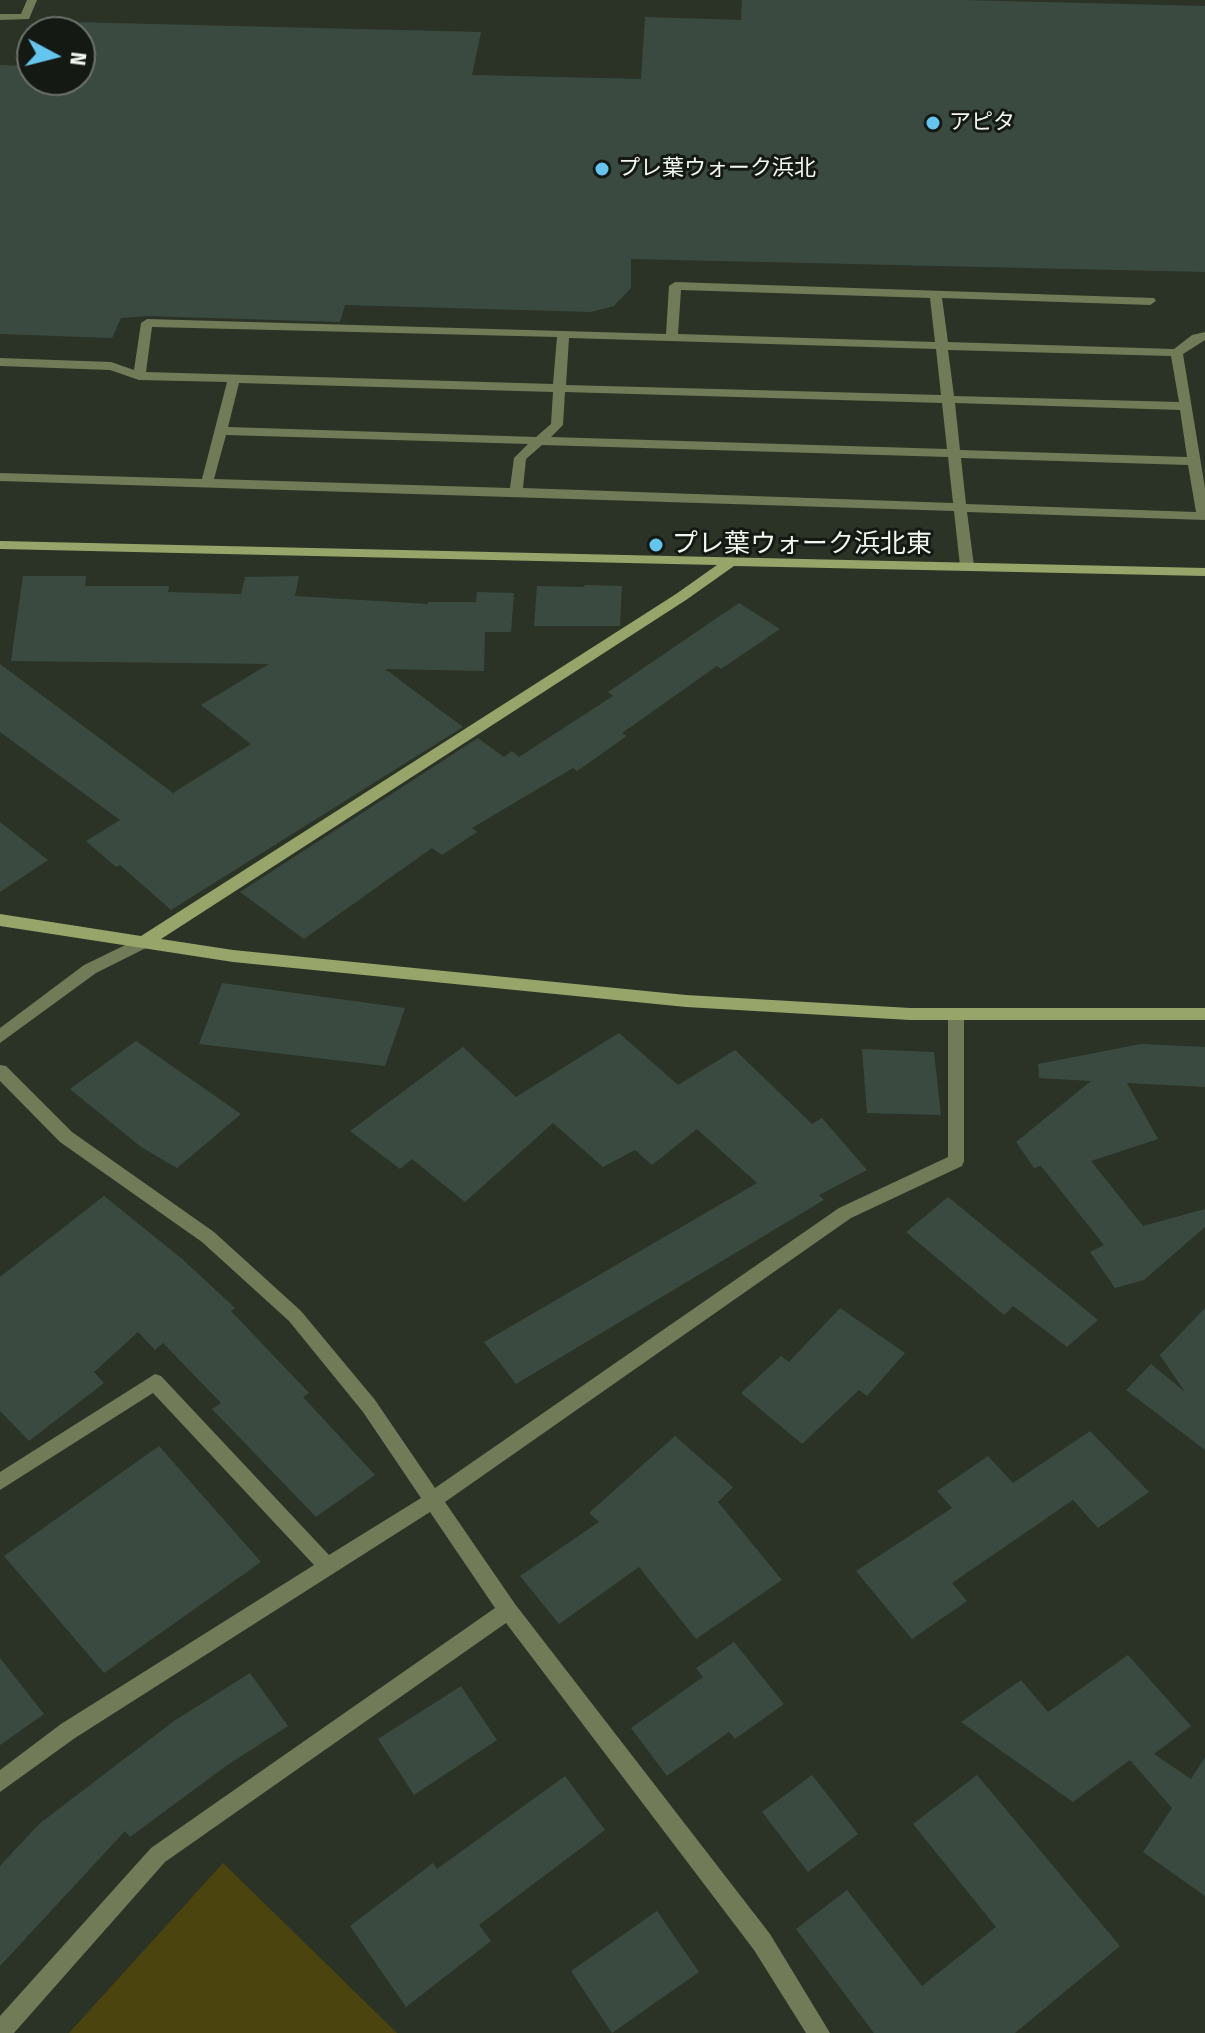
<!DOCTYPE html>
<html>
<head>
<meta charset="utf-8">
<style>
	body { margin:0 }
	#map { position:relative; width:1205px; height:2033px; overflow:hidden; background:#2a3326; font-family:"Fira Sans Condensed",sans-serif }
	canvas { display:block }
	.north { position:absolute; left:16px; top:16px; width:80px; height:80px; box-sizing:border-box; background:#151913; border:2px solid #6d726b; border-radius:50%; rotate:97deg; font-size:22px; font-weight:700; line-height:32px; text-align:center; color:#f0f7ee }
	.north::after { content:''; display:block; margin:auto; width:28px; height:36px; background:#64c5ee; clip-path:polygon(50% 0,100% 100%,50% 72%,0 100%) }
</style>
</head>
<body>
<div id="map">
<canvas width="1205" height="2033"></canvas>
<div class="north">N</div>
</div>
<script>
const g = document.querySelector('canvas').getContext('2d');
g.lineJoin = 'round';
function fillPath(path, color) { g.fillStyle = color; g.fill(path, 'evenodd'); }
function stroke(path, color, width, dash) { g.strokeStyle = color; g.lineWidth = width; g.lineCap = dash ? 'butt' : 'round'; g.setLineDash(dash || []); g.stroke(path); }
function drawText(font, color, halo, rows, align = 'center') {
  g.font = font + ' "Fira Sans Condensed","Noto Sans JP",sans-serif'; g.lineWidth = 6; g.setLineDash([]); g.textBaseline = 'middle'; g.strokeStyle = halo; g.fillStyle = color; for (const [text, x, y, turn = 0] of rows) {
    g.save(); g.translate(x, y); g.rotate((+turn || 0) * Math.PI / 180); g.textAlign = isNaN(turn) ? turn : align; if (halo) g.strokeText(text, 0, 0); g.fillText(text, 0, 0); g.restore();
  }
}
fillPath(new Path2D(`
	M223,1863L397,2033H69Z`), '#4c440f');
fillPath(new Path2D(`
	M742,0H963L1205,6V272L631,259V288L614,306L591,312L345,305L340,322L147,316L121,318L112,338L0,334V65L32,66V80H80V32H66L71,22L481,32L472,75L641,79L645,17L741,20Z
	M23,576H86L85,586H169L168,592L241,594L245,577L299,576L295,596L428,604V602H476L477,592L514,593L511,632H485L484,671L385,669L463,727L171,910L120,865L116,867L86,841L120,820L0,732V664L173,793L251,744L201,705L269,664L11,661Z
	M585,585L622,586L620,626H534L537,586L584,587Z
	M739,603L780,629L721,669L717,666L622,733L627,736L577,771L573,768L472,828L477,832L442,855L432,848L304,939L240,892L478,738L504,757L512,751L519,757L613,696L608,692Z
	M0,822L48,860L0,892Z
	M222,983L405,1008L385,1066L199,1044Z
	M619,1033L678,1085L735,1050L812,1124L822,1118L867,1170L819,1195L824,1200L516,1384L484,1342L757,1183L697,1129L652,1165L635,1150L603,1167L553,1123L465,1202L412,1159L400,1169L350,1131L463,1047L516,1097Z
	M136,1041L241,1114L177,1168L141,1147L70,1089Z
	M1141,1044L1205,1047V1087L1127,1083L1158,1139L1091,1161L1143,1226L1205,1209V1227L1144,1280L1115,1288L1090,1252L1104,1245L1041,1166L1034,1168L1016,1142L1091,1081L1039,1078L1038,1064Z
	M862,1049L934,1052L941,1115L867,1113Z
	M104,1196L181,1258L235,1308L231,1311L309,1393L303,1397L375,1475L316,1517L212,1409L221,1403L163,1343L155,1350L138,1332L94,1372L104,1383L29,1441L0,1411V1277Z
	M948,1197L1098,1320L1067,1347L1013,1306L1004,1315L906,1232Z
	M840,1308L905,1353L867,1396L859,1390L802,1444L741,1393L781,1356L789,1362Z
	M1205,1308V1450L1126,1390L1151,1364L1185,1392L1160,1355Z
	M1090,1431L1149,1492L1098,1528L1073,1500L952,1583L967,1601L912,1639L856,1571L952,1508L937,1491L988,1456L1013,1483Z
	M675,1436L733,1487L718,1502L782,1580L696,1639L639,1567L559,1624L520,1576L599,1522L589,1513Z
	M159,1446L261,1562L104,1673L4,1556Z
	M734,1642L784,1704L735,1739L729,1732L667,1776L631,1728L703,1677L696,1668Z
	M1128,1655L1191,1726L1154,1754L1191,1779L1205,1757V1896L1143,1852L1172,1808L1130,1760L1073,1802L961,1722L1021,1680L1048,1712Z
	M0,1658L44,1714L0,1745Z
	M250,1673L288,1726L226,1766L130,1837L125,1831L0,1966V1866L39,1824L174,1721Z
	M461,1686L497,1740L414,1795L378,1739Z
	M812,1775L858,1834L808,1872L762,1812Z
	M977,1775L1120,1946L1015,2033H874L796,1929L847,1890L922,1986L996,1927L913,1824Z
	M565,1776L605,1830L479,1925L491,1941L406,2007L350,1926L433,1863L437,1869Z
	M657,1911L699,1972L612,2033L571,1971Z`), '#3b4a40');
fillPath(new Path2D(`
	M27,0H37L29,19L0,20V14H21Z
	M675,282L1154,298L1156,301L1150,305L942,298L948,342L1174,349L1192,335L1205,332V340L1183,354L1205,488V520L967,512L974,566L967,570L960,566L954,511L0,481V473L202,479L227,382L139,380L110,370L0,366V358L111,362L134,370L141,323L147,319L666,334L669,286ZM681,290L930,298L935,342L678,334ZM152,327L557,337L553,384L146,372ZM569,338L936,349L941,395L566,385ZM948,350L1171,356L1179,402L954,396ZM239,383L553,392L551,424L536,437L228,427ZM565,392L942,403L947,449L551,437L563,425ZM955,403L1180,410L1187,457L960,450ZM226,435L528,444L514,458L510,488L214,479ZM542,445L948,457L953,503L523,488L526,459ZM961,458L1188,465L1196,512L966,504Z`), '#727b57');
fillPath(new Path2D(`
	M144,936L152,942L150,946L96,973L0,1043V1028L84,965Z
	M956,1008L962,1010L964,1014V1161L962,1166L851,1218L445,1502L515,1604L770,1934L830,2033H806L754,1950L506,1623L165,1862L14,2033H0V2016L151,1848L495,1608L430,1512L75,1738L0,1792V1770L61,1724L314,1565L153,1393L0,1490V1472L155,1374L161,1376L329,1555L421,1498L363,1412L289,1321L202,1242L60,1142L0,1081V1065L6,1066L72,1132L214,1232L301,1311L375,1400L435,1488L839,1208L948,1157V1014L950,1010Z`), '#727b57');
fillPath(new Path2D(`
	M0,541L1205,568V576L734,566L686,600L161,939L233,950L686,995L910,1008H1205V1020H910L686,1007L233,962L0,926V914L141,936L676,594L717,565L0,549Z`), '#98a56a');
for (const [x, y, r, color] of [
	[933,123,8,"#64c5ee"],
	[602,169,8,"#64c5ee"],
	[656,545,8,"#64c5ee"]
]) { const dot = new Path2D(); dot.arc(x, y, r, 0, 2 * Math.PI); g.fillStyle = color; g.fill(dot); stroke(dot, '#151913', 3); }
drawText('22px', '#f0f7ee', '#151913', [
	["アピタ",949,123],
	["プレ葉ウォーク浜北",618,169]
], 'left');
drawText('26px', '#f0f7ee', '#151913', [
	["プレ葉ウォーク浜北東",672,545]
], 'left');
</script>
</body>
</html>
